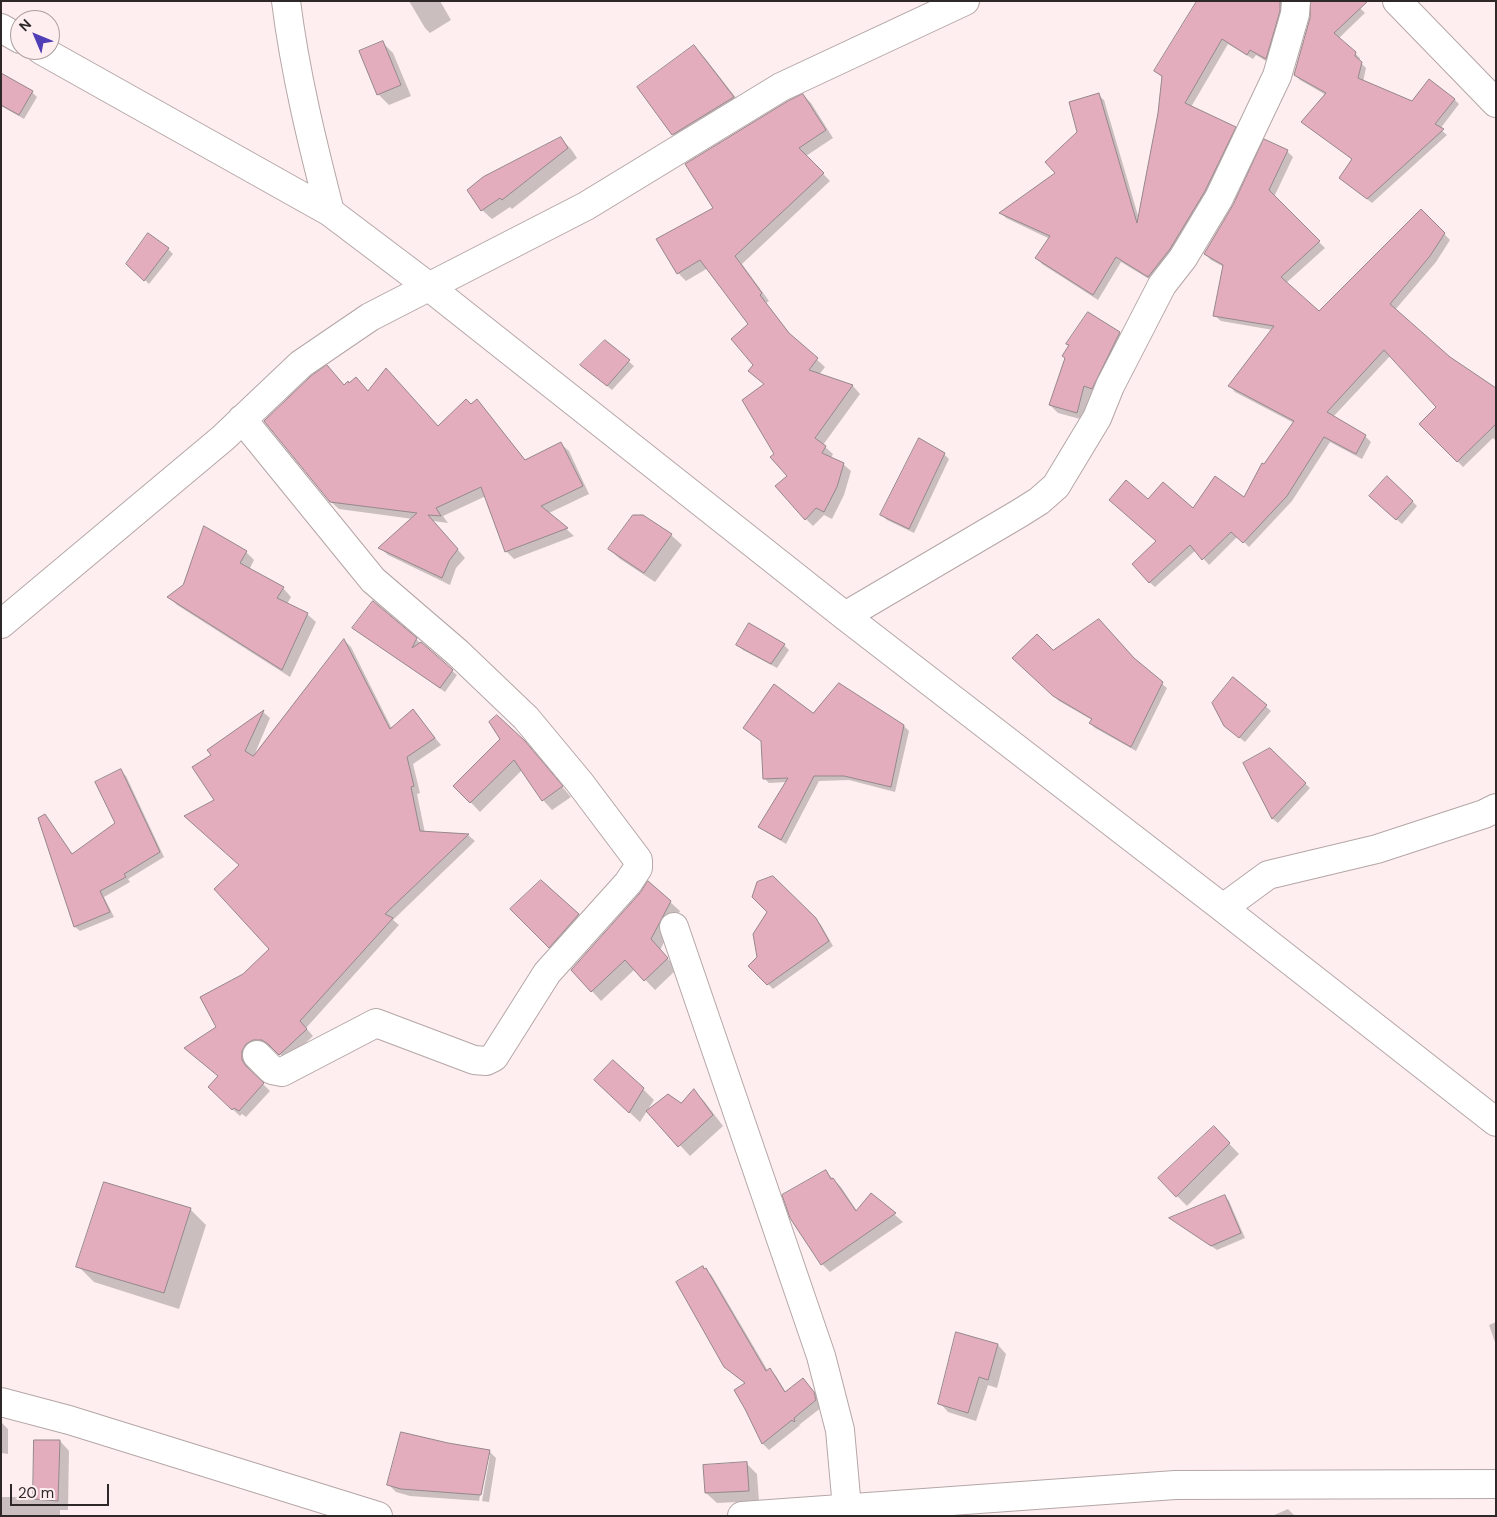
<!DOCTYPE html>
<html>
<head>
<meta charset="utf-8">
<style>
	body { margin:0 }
	#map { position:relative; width:1497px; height:1517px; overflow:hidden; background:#feeeef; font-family:"DM Sans",sans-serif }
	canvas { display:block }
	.frame { position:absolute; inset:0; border:2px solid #2e2828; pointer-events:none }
	.north { position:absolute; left:10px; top:10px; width:50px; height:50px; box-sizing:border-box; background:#feeeef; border:1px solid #ab9f9f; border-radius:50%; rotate:315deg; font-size:14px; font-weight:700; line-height:20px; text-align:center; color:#2e2828 }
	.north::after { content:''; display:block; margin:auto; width:18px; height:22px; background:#4f3eb6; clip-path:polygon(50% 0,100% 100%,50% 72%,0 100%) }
	.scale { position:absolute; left:10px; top:1484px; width:99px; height:22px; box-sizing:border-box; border:2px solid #2e2828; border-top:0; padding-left:6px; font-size:15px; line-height:18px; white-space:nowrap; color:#2e2828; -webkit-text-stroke:4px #feeeef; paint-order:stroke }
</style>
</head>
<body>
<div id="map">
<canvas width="1497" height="1517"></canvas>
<div class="frame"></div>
<div class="north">N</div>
<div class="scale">20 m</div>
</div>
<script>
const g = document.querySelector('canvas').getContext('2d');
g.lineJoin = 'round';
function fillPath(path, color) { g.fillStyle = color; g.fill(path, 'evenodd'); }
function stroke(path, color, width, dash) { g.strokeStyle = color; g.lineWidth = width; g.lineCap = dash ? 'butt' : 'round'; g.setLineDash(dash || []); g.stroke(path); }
fillPath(new Path2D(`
	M409,1H440L451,20L430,33L425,28Z
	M1198,1H1282L1286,5L1271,64L1256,55L1253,59L1228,44L1191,107L1235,128L1240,133L1210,196L1154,282L1121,262L1098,300L1042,264L1037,258L1050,239L1006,218L1001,213L1057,173L1098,95L1104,100L1139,219L1159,114L1163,78L1155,71Z
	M1345,1L1361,9L1365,13L1339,38L1360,58L1359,61L1366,68L1363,82L1412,103L1454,99L1459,104L1440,129L1447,135L1372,203L1340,178L1353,160L1303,122L1326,95L1300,80L1295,75Z
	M383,43L393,53L411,96L389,105L378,94Z
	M694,47L705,58L744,108L684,145L673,134Z
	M1,83L32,92L37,97L24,119L1,106Z
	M803,95L811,103L833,138L806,156L830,181L742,264L769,301L766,303L794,339L825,367L819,375L853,386L860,394L823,445L833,454L831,458L843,464L851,471L844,495L832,519L824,515L813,526L806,519L788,476L775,455L765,385L750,371L754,365L749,324L708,268L686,281L678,273L714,209Z
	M561,139L571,149L577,158L512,209L510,207L492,219L482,210Z
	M1287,151L1293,157L1274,197L1325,248L1286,283L1319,312L1421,210L1450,240L1436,262L1395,310L1450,358L1496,390V441L1493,438L1463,467L1421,424L1438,408L1391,355L1333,417L1365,436L1371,442L1362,459L1330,442L1292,501L1249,547L1238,536L1209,565L1196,550L1155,587L1149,582L1158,541L1193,510L1245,499L1264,465L1294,423L1235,392L1230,386L1273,330L1221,321L1215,316L1224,267L1211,260L1205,254Z
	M168,249L173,254L149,284L128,264Z
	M1120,333L1127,341L1100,396L1092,393L1084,420L1058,413L1050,405L1070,346L1068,344Z
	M605,342L634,366L612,390L587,370Z
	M344,386L368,392L438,427L471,406L484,409L526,461L561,444L569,451L589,494L549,513L574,536L514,559L506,551L486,496L443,516L448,523L433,521L465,558L456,568L450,585L388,555L380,548L413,519L339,509L330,501Z
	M944,454L949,459L914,533L887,520L882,515Z
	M1375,501H1412L1417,506L1402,524Z
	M671,535L682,545L655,582L620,559L609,549Z
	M246,552L254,560L249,570L283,588L291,597L287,604L307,614L316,622L290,677L177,605L169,597Z
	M749,624L784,645L789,650L777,668L743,650L738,645Z
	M354,628L416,639L457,675L445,692Z
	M344,640L351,647L392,729L413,711L441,745L413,764L420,793L417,794L425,833L468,835L475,841L393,920L399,925L306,1028L313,1036L287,1061L277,1051L270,1047L261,1046L248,1059L249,1068L252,1073L270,1091L246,1117L242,1114L240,1116L216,1094L219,1076L218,1028L243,975L271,949L216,800L212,755L209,751L263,712L270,718L253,758Z
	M1053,652L1135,661L1167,688L1136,751L1095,728L1090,723L1092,720L1059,701L1014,658Z
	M1234,678L1271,711L1245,742L1225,726Z
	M814,715L904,726L909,731L895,792L849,780L819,781L786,844L765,831L760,826L787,782L769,783L764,778Z
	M529,748L571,797L552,810L543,800L522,770L480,812L455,786Z
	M1269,750L1310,788L1278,823L1273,819L1244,763Z
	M121,771L126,776L164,857L128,879L130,882L104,897L114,917L80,931L75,927L45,816L73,855L116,823Z
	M773,877L821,925L833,946L773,989L750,966L758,958L769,912Z
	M541,882L583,919L554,952L511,909Z
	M670,902L680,911L660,950L677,969L655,990L635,969L601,1001L592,991Z
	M643,1089L654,1100L640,1122L606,1091Z
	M694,1091L704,1101L723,1126L690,1156L648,1111L682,1105Z
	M1214,1128L1239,1154L1187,1206L1160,1179Z
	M825,1171L841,1187L857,1211L871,1194L903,1222L830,1272L822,1264L791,1217Z
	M1225,1196L1229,1201L1245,1238L1217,1250L1176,1222Z
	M190,1209L206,1225L179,1309L94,1282L78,1266Z
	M706,1269L712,1276L768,1371L769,1370L776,1376L786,1393L809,1386L820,1399L822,1407L799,1425L801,1427L799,1426L769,1450L763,1444L746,1408V1384L725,1366Z
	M1496,1322V1345L1489,1325Z
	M998,1345L1006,1354L997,1388L988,1385L976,1421L948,1412L940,1403Z
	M1,1422L8,1429V1454L1,1453Z
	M33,1441H60L69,1451L68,1510H60V1516H1V1497H34Z
	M489,1451L496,1458L489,1502L482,1501L490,1455H487L479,1501H481L410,1496L396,1492L388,1484Z
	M747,1464L757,1474L759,1501L717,1503L706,1493Z
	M1288,1509L1295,1516H1272Z`), '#0003');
const building = new Path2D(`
	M1197,1H1280V11L1266,59L1250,50L1247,55L1222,39L1185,103L1236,127L1205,191L1170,249L1148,277L1116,257L1093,295L1035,258L1050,236L999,213L1055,173L1045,162L1077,132L1069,102L1099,93L1137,223L1158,113L1162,76L1154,71Z
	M1311,1H1368L1334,33L1356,52L1355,56L1362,62L1358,78L1412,101L1429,79L1455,99L1435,124L1444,129L1367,199L1339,178L1352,159L1301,122L1326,93L1294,75L1310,18Z
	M383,41L401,85L377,95L359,51Z
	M694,45L734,97L672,135L637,87Z
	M1,73L33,91L19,115L1,105Z
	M803,94L826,130L799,148L824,173L735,256L762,293L760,295L789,333L818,358L809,370L853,385L815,438L826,446L822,453L844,463L837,487L824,512L816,508L805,520L775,486L787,476L770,457L774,454L742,400L764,384L748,371L753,365L731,339L748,324L700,260L677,274L656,239L713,208L685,164L788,101Z
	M561,137L568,148L502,200L500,198L481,211L467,190L483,177Z
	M1264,139L1288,150L1269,190L1320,241L1281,277L1319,311L1421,209L1445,233L1430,256L1390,304L1450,357L1496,388V424L1457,462L1419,424L1436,407L1384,350L1327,412L1366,435L1356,454L1324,437L1287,496L1243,543L1231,532L1202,560L1190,545L1149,583L1132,564L1156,541L1109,500L1126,480L1148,499L1163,482L1193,508L1215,476L1244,497L1262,463L1264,464L1294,421L1228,386L1274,326L1213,316L1223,265L1204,254L1233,205Z
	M148,233L169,248L144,281L126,264Z
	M1088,312L1120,332L1092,389L1084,386L1077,413L1049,405L1065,358L1062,356L1069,345L1066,344Z
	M605,340L630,360L607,386L580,365Z
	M327,365L344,385L348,381L349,383L356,377L368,391L386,368L438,426L466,399L471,404L477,399L525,460L561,442L583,486L541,506L568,528L505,552L481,487L436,508L441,516L428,515L458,549L449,561L442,578L378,548L417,513L330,502L264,421L311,376Z
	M919,438L945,453L909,529L880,515Z
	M1387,476L1413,501L1396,520L1369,496Z
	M633,515H643L672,534L644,573L608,549Z
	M204,526L247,551L240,563L284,587L277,598L308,613L282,670L167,597L183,585Z
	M373,601L417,638L412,648L421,642L453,670L440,688L352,628Z
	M1099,619L1134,658L1163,682L1131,747L1089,723L1092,719L1053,696L1012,658L1037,634L1053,650Z
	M749,623L785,644L771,664L736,645Z
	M344,639L390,729L413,709L435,738L407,757L414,786L411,787L420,831L469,834L385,914L393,918L300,1021L307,1029L279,1055L268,1044L262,1040H253L246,1044L242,1051V1060L246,1066L264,1083L239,1111L234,1108L232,1110L208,1087L218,1076L184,1048L216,1027L200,997L243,974L269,949L214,889L239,865L184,816L214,800L192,767L211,755L207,750L264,710L245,751L253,756Z
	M1233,677L1267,705L1239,738L1224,726L1212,703Z
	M839,683L904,725L891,787L844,776H814L781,840L758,827L788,778L763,779L761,741L743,728L774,684L813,713Z
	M497,715L525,741L563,786L542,801L514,760L470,803L453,786L500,739L489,722Z
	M1270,748L1306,783L1272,819L1243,763Z
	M121,769L160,852L124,874L126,877L100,891L110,912L74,927L38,818L45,814L72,854L115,823L95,782Z
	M773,876L816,918L829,941L767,985L748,966L757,957L753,934L767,912L752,897L757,882Z
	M541,880L579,914L549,948L510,909Z
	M648,881L671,901L651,939L668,958L644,981L625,960L591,992L571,970L640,893Z
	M613,1060L644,1088L629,1113L594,1080Z
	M694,1089L713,1115L678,1147L646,1111L668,1094L681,1103Z
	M1214,1126L1230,1143L1176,1197L1158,1178Z
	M826,1170L831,1179L833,1178L856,1211L871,1193L896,1213L821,1265L790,1218L782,1195Z
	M104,1182L191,1208L164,1293L76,1267Z
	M1225,1195L1241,1233L1211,1246L1169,1218Z
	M703,1266L704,1269L706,1268L766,1371L770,1368L785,1392L803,1378L814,1392L816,1400L794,1418L795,1421L794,1422L792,1420L762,1444L745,1409L734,1390L745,1383L724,1367L676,1282Z
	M956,1332L998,1344L988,1380L979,1377L968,1413L938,1404Z
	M401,1432L448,1443L490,1450L481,1495L401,1489L387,1485Z
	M34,1440H60L58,1501L33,1499Z
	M747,1462L749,1491L705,1493L703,1465Z`);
fillPath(building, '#e3adbe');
stroke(building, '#95878b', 1);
const minor = new Path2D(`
	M286,1C295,73 312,142 330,212
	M1397,1L1496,103
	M1,28L20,39
	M41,50L330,212L428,286L845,616L1223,908L1496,1122
	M242,419L373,580L458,653L526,718L580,783L638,860V868L628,883L547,973L494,1057L486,1061L474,1060L376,1023L282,1072L272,1070L257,1055
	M845,616L1020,513L1039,501L1056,486L1097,418L1110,386L1162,285L1183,258L1219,198L1277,76L1295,14L1296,1
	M1,624L223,438L301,364L370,317L586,206L781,87L965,1
	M1223,908L1268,875L1377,849L1484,814L1496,808
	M674,927L821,1356L840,1430L847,1508L850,1516
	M1,1402L69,1420L378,1516
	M742,1516L1175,1485L1496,1484`);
stroke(minor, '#b5a6a7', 30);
stroke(minor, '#fff', 28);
</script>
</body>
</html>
